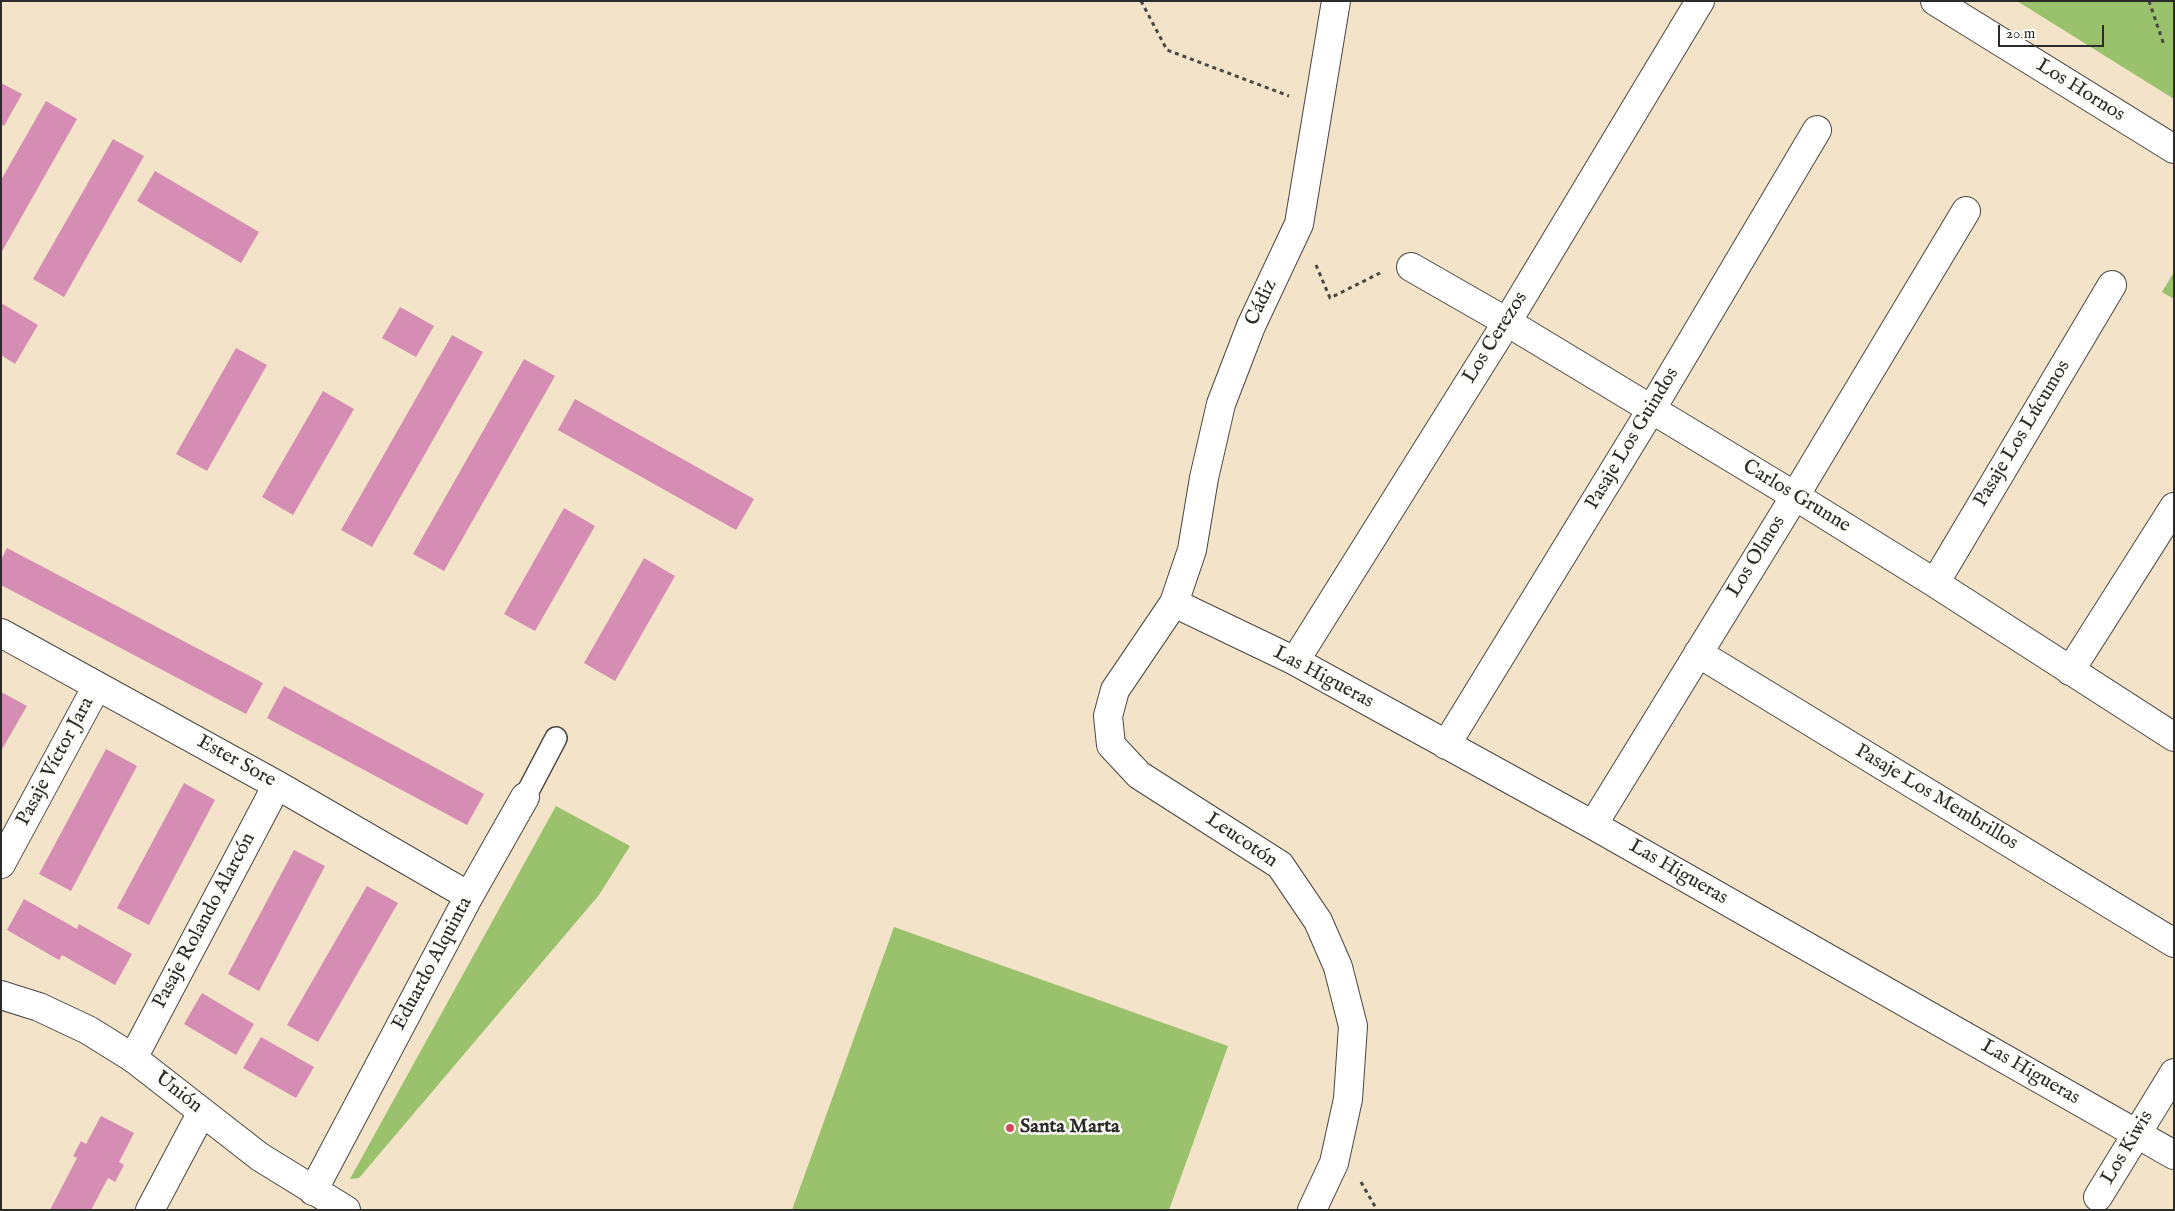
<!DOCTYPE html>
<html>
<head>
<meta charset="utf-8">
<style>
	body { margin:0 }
	#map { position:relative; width:2175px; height:1211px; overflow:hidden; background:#f3e3c9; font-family:"IM FELL English",serif }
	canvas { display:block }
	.frame { position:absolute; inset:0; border:2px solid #2b2b2b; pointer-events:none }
	.scale { position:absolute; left:1998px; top:25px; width:106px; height:22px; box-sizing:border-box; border:2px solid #2b2b2b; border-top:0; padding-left:6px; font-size:15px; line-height:18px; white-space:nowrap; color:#2b2b2b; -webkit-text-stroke:4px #fdfcf7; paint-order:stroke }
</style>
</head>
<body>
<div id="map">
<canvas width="2175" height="1211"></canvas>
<div class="frame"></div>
<div class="scale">20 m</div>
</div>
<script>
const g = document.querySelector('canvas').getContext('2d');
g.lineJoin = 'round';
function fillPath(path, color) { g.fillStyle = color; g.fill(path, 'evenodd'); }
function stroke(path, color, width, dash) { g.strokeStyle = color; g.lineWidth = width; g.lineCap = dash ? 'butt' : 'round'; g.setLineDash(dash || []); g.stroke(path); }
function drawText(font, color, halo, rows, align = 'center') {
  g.font = font + ' "IM FELL English",serif'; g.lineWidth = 5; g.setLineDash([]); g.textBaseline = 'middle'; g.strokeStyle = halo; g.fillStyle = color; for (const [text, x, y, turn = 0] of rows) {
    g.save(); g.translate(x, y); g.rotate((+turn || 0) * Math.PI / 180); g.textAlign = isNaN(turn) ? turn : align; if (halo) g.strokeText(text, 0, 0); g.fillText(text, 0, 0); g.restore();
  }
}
fillPath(new Path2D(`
	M2017,1H2174V99Z
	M2174,272V299L2162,292Z
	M556,806L630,846L599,895L359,1178L350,1179Z
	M894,927L1228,1046L1169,1210H792Z`), '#9ac16c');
fillPath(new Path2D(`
	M1,83L22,94L4,126L1,124Z
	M46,101L77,119L1,253V180Z
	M113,139L144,156L64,297L33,279Z
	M155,171L259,232L241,263L137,201Z
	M1,303L38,325L15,364L1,355Z
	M400,307L434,326L416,357L382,338Z
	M452,335L483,352L372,547L341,530Z
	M236,348L267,365L207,471L176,454Z
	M524,359L555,376L444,571L413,554Z
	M323,391L354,409L293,515L262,497Z
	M575,399L754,499L736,530L558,430Z
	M564,508L595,526L535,631L504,614Z
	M7,548L263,683L246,714L1,585V560Z
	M644,558L675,576L615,681L584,663Z
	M284,686L484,794L467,825L267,718Z
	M1,692L27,706L1,751Z
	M106,749L137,766L71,891L39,874Z
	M184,783L215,800L149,925L117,908Z
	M294,850L325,866L259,991L228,974Z
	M367,886L398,903L318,1042L287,1025Z
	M24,899L77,929L79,924L132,954L115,985L62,955L59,960L7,930Z
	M202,993L254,1024L236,1055L184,1024Z
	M261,1037L314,1067L296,1098L243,1068Z
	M101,1116L134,1133L119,1162L124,1165L115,1182L108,1178L91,1210H50L77,1158L73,1156L81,1141L86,1144Z`), '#d68db3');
const lane = new Path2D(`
	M525,797L556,738`);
const street = new Path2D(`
	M1935,1L2174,149
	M1411,267L1507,322L1795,496L1935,583L2174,737
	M1935,583L2112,285
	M1174,603L1295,661L1593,825L2174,1155
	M1,633L277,785L469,896
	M1698,653L2174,943
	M1295,661L1507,322L1700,1
	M2070,671L2174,507
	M1446,745L1651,410L1817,130
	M1593,825L1795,496L1966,211
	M1,864L97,686
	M133,1058L277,785
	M313,1191L469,896L525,797
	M2098,1197L2174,1073`);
const secondary = new Path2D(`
	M1,995L39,1007L88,1030L133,1058L260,1157L346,1210
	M150,1210L202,1112
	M1312,1210L1334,1163L1348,1099L1353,1026L1338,967L1318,921L1280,865L1139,775L1111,745L1108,716L1115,690L1174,603L1192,550L1204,478L1221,404L1251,326L1299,224L1336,1`);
stroke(lane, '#494743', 24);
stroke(street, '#494743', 30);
stroke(secondary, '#494743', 30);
stroke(new Path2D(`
	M1141,1L1167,50L1289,96
	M2149,1L2164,45
	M1316,265L1330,298L1380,273
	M1361,1182L1377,1210`), '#494743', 3, [4, 4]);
stroke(lane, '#fff', 21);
stroke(street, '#fff', 28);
stroke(secondary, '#fff', 28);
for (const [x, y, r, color] of [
	[1010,1128,5,"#d1495b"]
]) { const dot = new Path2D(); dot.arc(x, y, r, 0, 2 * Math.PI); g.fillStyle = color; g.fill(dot); stroke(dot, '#fdfcf7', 2); }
drawText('20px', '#2b2b2b', '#fdfcf7', [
	["Los Hornos",2080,91,32],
	["Cádiz",1262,303,-65],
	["Los Cerezos",1496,338,-58],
	["Pasaje Los Lúcumos",2023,434,-59],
	["Pasaje Los Guindos",1633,439,-59],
	["Carlos Grunne",1796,497,31],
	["Los Olmos",1757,557,-58],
	["Las Higueras",1323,678,28],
	["Pasaje Víctor Jara",56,762,-62],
	["Ester Sore",236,762,29],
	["Pasaje Los Membrillos",1936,798,31],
	["Leucotón",1241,841,34],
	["Las Higueras",1678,873,30],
	["Pasaje Rolando Alarcón",205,921,-62],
	["Eduardo Alquinta",433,964,-62],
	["Las Higueras",2030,1073,30],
	["Unión",178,1093,38],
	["Los Kiwis",2128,1148,-59]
]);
drawText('bold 20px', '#2b2b2b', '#fdfcf7', [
	["Santa Marta",1020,1128]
], 'left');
</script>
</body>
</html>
